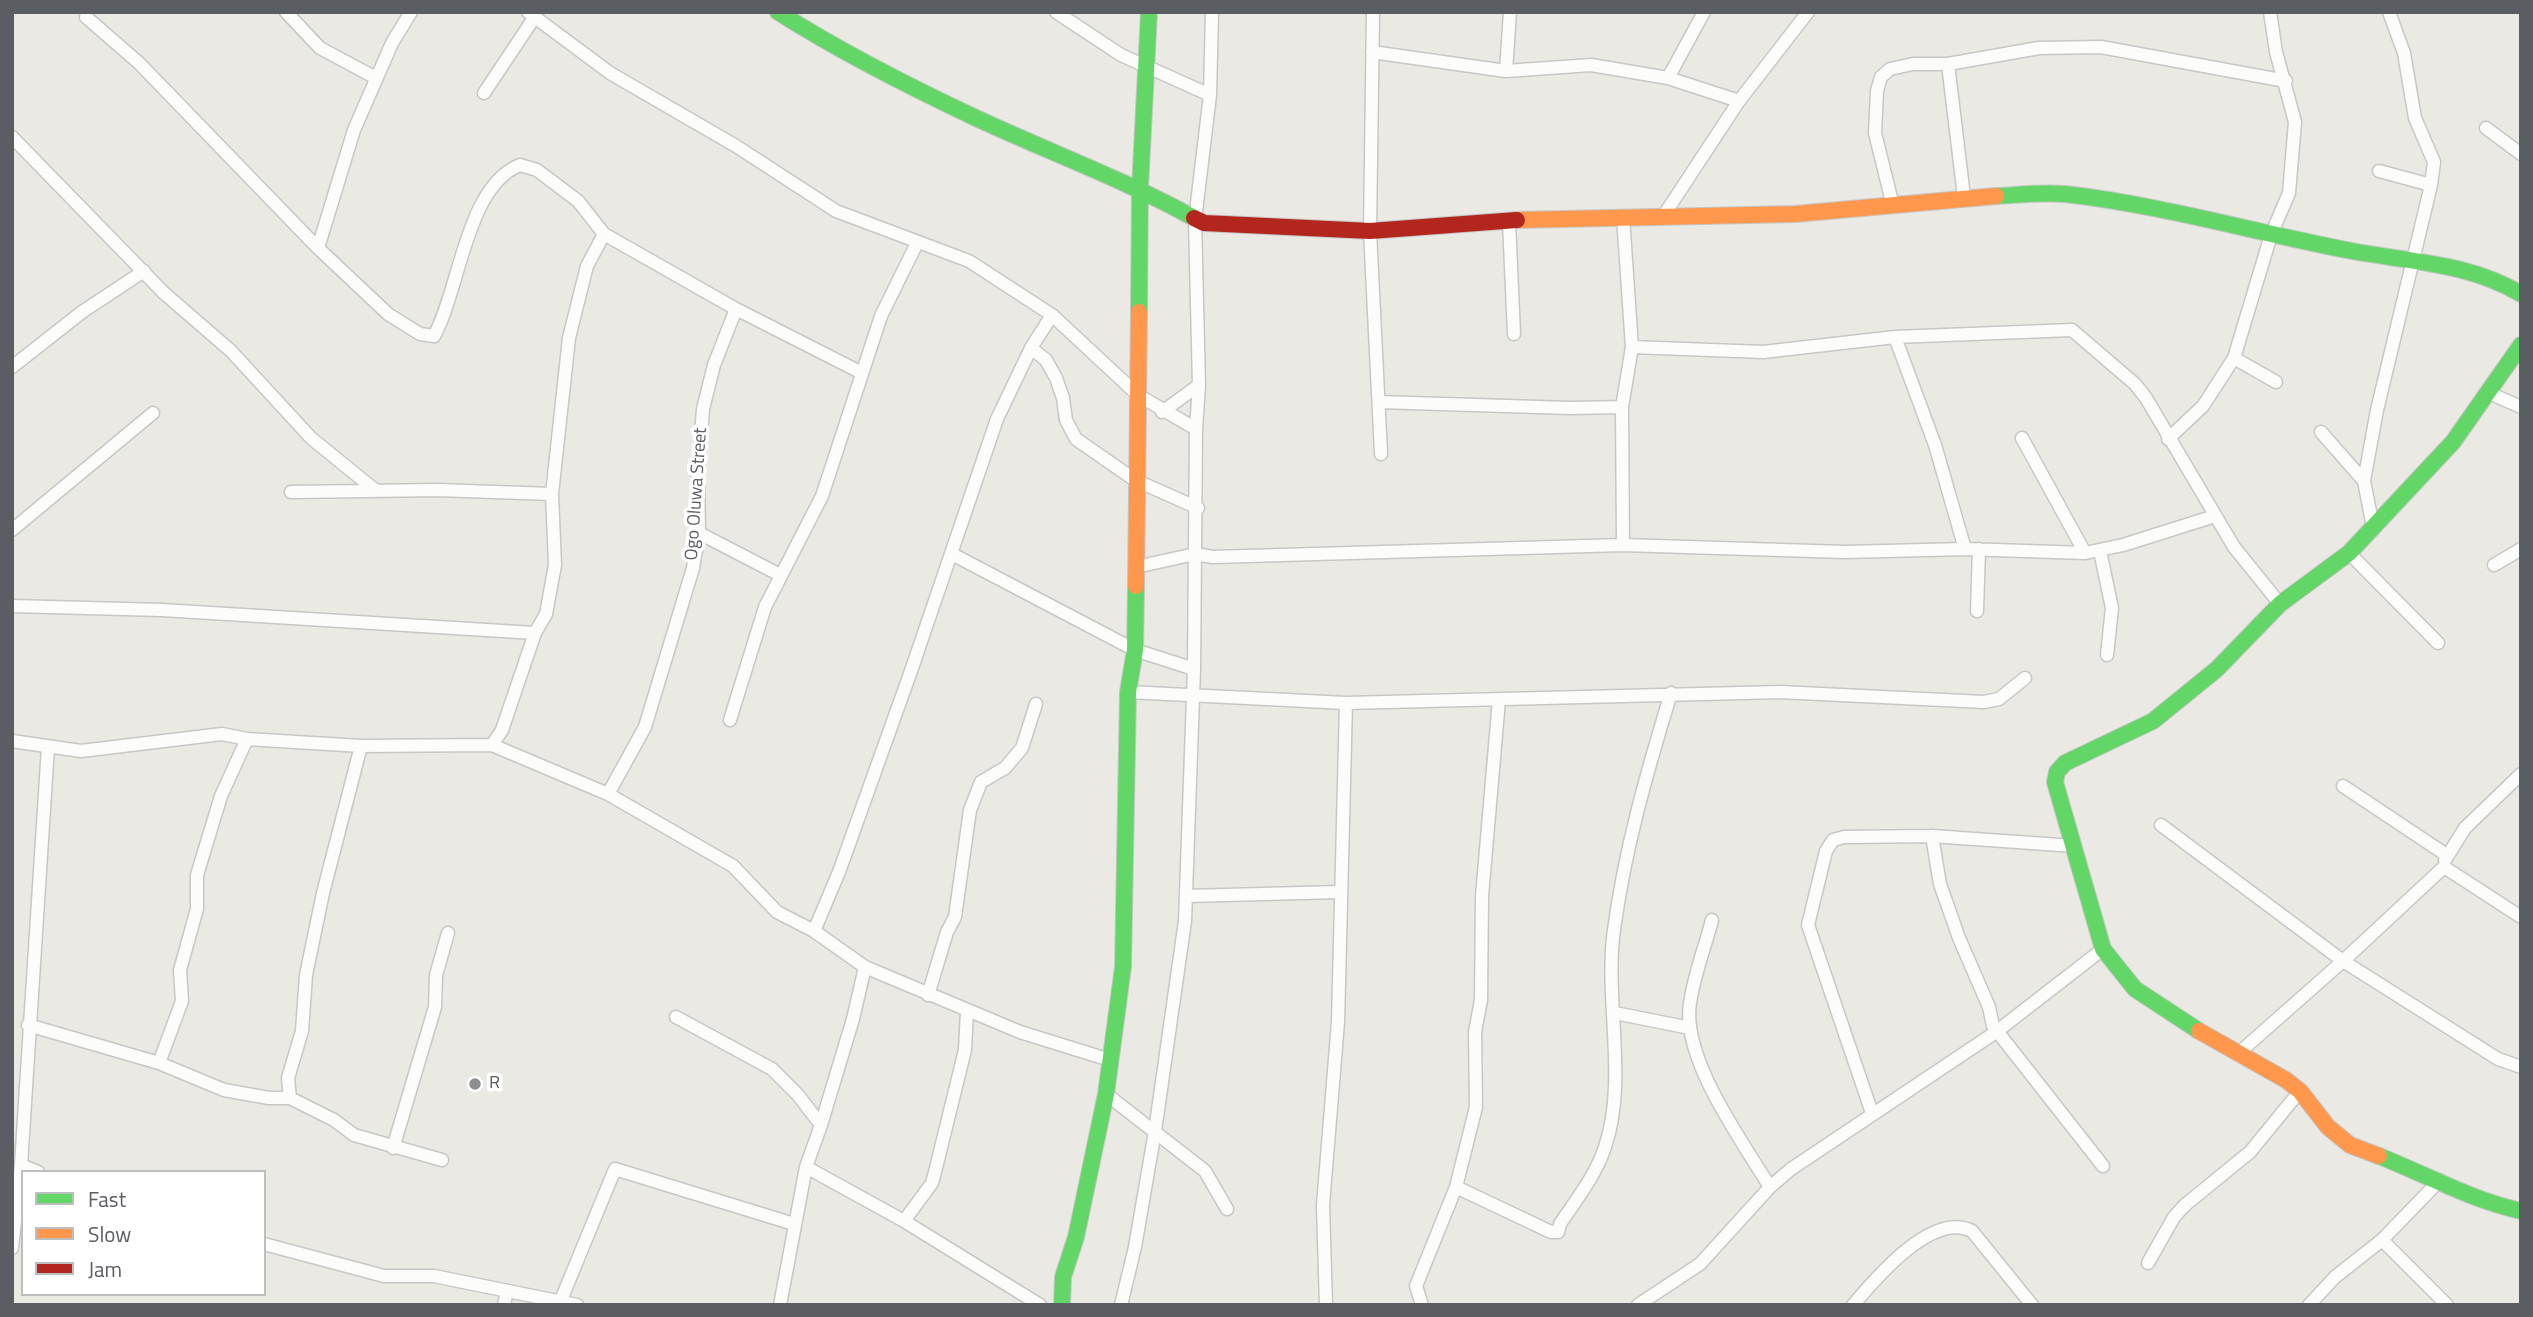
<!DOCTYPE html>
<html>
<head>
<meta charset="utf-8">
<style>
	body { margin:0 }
	#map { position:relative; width:2533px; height:1317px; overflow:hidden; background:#eae9e4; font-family:"Titillium Web",sans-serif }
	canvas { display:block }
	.frame { position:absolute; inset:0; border:14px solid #5a5d62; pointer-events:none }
	.legend { position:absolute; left:21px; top:1170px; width:245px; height:126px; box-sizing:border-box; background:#fff; border:2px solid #bdbec0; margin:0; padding:9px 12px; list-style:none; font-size:21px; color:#5a5d62 }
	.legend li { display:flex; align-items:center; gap:14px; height:35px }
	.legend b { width:35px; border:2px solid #bdbec0 }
</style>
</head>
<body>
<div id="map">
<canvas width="2533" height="1317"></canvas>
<div class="frame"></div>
<ul class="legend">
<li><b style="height:9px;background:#63d668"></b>Fast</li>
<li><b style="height:9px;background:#ff974d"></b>Slow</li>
<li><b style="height:9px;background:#b3261e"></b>Jam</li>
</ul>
</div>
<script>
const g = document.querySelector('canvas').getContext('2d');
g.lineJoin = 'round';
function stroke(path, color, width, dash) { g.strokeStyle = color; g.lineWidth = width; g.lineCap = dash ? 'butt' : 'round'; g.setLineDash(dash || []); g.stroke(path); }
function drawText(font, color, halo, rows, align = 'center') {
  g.font = font + ' "Titillium Web",sans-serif'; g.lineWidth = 7; g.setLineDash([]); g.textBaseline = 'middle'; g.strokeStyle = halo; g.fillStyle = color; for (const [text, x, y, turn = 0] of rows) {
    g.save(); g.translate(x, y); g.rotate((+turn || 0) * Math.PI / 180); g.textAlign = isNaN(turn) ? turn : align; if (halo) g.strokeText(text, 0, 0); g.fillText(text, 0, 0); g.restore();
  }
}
const street = new Path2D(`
	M286,12L320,48L376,78
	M528,12L610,73L736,146L836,211L969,261L1052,315L1138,395L1196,429
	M1056,12L1121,55L1210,95
	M1373,12L1370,231L1381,454
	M2389,12L2404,53L2415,118L2434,162L2431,185
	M86,17L139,63L318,248L388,314L420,334L434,336C460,289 466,186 520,165L537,170L578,201L604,234L736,309L862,373
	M1372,52L1506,71L1591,65L1668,78L1739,101
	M1948,64L1964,197
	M1506,71L1510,12
	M1668,78L1704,12
	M484,93L534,18
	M2486,128L2521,154
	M12,137L164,293L231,351L311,438L375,490
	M1893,206L1875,133L1877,91L1881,77L1890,69L1913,64H1948L2039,48L2101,47L2286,81
	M1664,215L1739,101L1808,12
	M1509,222L1514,334
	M318,248L354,130L392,43L411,12
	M1895,337L1935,445L1965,549
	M1632,347L1763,352L1895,337L2072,330L2135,384L2146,398L2234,547L2280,604
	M1031,348L1046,360L1056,378L1063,398L1066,420L1076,439L1135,480L1198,508
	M2234,358L2276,382
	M12,367L82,312L144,271
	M2489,393L2521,407
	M1379,402L1570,408L1622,407
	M1162,412L1199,385
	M2321,432L2364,481
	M2022,438L2085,553
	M2168,439L2203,406L2234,358L2271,235L2289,193L2295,122L2276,52L2270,12
	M291,492L437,490L552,494
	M2373,527L2364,481L2377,410L2431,185L2379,171
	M12,530L153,413
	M699,533L780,575
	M1623,545L1622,407L1632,347L1623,217
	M2100,551L2112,608L2107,655
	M2349,553L2438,643
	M952,554L1135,650L1194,669
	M2494,565L2521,549
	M1136,567L1195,554L1213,557L1623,545L1845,552L1965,549L2085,553L2123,545L2215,516
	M12,606L162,610L535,633
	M1977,611L1979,549
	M1128,692L1346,703L1780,692L1984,702L1999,699L2025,678
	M730,720L765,607L822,496L881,316L917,243
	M12,741L81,751L222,734L247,739L361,746L492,745L608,794L733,866L777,912L814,931L865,967L853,1019L821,1125
	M492,745L502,730L535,633L546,614L555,565L552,494L569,338L587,266L604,234
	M2343,786L2445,854
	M608,794L645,727L693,568L699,533L698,475L703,409L714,365L736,309
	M2161,825L2343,961L2444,867L2521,917
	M1932,836L1940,884L1959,938L1989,1007L1993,1026L2103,1166
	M2445,860L2465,828L2521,774
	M1187,896L1339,892
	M1712,920C1705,947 1694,975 1690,1003C1681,1058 1742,1141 1770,1187
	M814,931L839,872L911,671L997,419L1031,348L1052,315
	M865,967L1020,1032L1110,1060
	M928,995L947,932L955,917L970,810L981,782L1005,768L1022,748L1036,704
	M1615,1013L1690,1028
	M676,1017L772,1069L798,1095L821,1125L806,1167L780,1305
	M28,1025L159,1063L224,1090L269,1098H290L334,1120L354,1135L442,1160
	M2240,1052L2343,961L2498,1059L2521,1067
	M159,1063L182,1001L180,970L197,909V875L221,796L247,739
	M1106,1094L1205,1171L1227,1209
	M290,1098L288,1078L302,1031L306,975L323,893L361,746
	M1872,1113L1808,925L1826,851L1833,840L1844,837L1932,836L2074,846
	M393,1148L435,1007L436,975L448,933
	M21,1165L38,1172
	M806,1167L904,1221L1040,1305
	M1456,1187L1551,1232H1558L1560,1224C1576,1200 1596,1175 1605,1147C1628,1079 1604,999 1614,930C1625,848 1647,772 1671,693
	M904,1221L932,1183L935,1172L965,1050L967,1011
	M2382,1240L2447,1305
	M264,1244L384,1276H434L577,1305
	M12,1248L21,1165L48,747
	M2148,1263L2174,1217L2185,1205L2250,1152L2300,1091
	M561,1300L615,1169L794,1224
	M504,1305L507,1291
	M1121,1305L1135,1247L1155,1131L1185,921L1194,669L1196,429L1199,385L1195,220L1210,95L1212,12
	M1326,1305L1323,1205L1338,1022L1346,703
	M1422,1305L1416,1286L1456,1187L1476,1107L1475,1032L1481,1000L1482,896L1499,700
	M1638,1305L1700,1264L1770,1187L1791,1169L1996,1032L2103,949
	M1853,1305C1876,1278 1932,1211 1972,1231L2032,1305
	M2309,1305L2335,1277L2382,1240L2440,1180`);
const fast = new Path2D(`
	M778,12C841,52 908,86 976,118C1049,152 1123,179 1194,218
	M1996,196C2018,195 2043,192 2065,194C2162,205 2257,233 2352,251C2411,262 2469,263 2521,294
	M1139,312L1140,188L1149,12
	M2199,1031L2135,989L2103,949L2055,782L2057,772L2065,763L2153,721L2217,669L2280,604L2349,553L2453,442L2521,345
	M2379,1156C2427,1175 2471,1200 2521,1211
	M1062,1305L1063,1277L1076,1237L1106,1094L1123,967L1128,692L1135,650L1136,586`);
const slow = new Path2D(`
	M1517,220L1795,214L1996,196
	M1136,586L1139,312
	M2199,1031L2286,1080L2300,1091L2328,1127L2350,1145L2379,1156`);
const jam = new Path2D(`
	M1194,218L1204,223L1370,231L1517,220`);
stroke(street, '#c7c7c6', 15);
stroke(fast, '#c5c6c4', 18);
stroke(slow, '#c5c6c4', 18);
stroke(jam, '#c5c6c4', 18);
stroke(street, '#fcfcfb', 12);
stroke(fast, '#63d668', 16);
stroke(slow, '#ff974d', 16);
stroke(jam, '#b3261e', 16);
stroke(new Path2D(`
	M12,16L15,12`), '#e2e2e1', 3.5, [2, 9]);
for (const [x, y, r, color] of [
	[475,1084,7,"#8c8e90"]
]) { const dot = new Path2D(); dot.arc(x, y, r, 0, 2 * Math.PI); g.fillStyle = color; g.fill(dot); stroke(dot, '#fff', 2.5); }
drawText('18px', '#5a5d62', '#fff', [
	["Ogo Oluwa Street",697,494,-86]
]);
drawText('18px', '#5a5d62', '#fff', [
	["R",489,1084]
], 'left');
</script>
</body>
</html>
